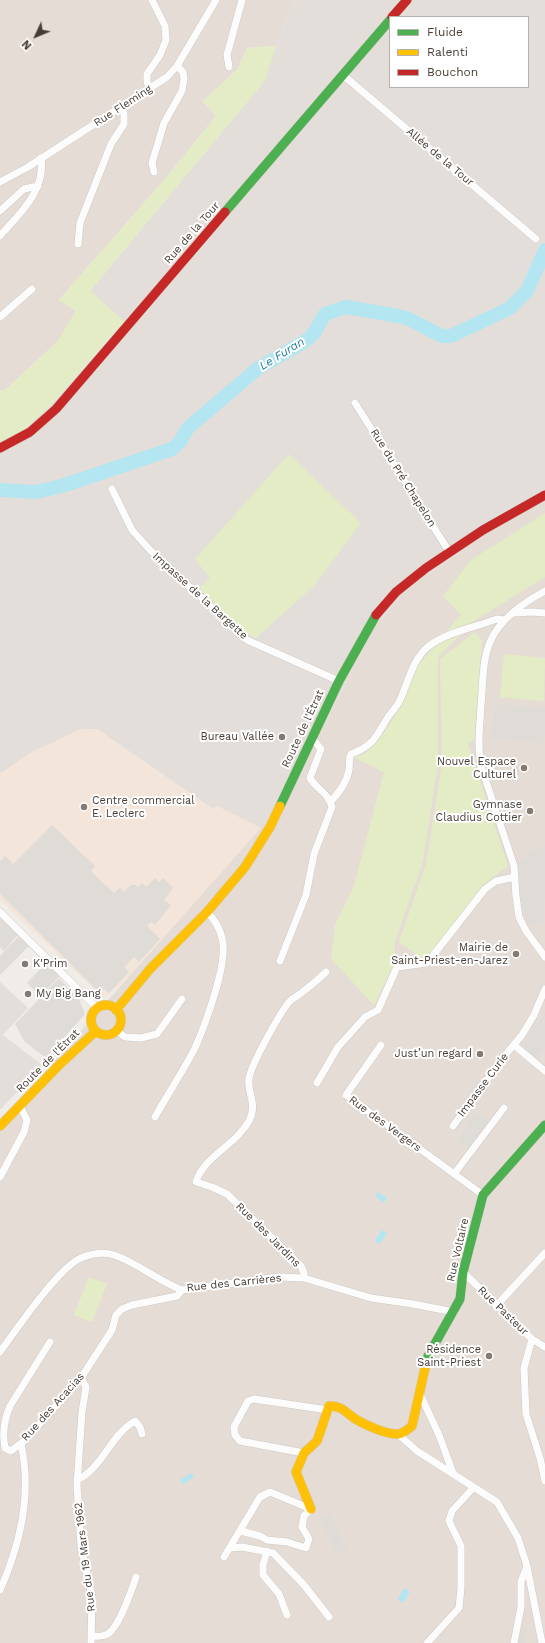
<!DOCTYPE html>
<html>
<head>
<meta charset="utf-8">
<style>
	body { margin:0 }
	#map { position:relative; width:545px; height:1643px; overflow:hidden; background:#f0ede8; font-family:"Work Sans",sans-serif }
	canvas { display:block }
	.legend { position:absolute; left:389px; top:16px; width:140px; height:72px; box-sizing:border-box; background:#fff; border:1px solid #b5b1ae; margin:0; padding:5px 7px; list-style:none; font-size:12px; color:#473c34 }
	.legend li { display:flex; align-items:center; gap:8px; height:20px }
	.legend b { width:20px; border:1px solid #b5b1ae }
	.north { position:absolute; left:16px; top:16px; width:40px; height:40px; -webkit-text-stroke:3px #fff; paint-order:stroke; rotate:226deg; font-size:11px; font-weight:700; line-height:16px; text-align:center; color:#473c34 }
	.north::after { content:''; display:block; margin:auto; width:14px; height:18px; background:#473c34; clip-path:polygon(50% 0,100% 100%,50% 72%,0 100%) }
</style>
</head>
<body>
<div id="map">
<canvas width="545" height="1643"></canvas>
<ul class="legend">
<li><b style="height:5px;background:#4caf50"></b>Fluide</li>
<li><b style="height:5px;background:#ffc107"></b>Ralenti</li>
<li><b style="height:5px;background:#c62828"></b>Bouchon</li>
</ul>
<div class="north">N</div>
</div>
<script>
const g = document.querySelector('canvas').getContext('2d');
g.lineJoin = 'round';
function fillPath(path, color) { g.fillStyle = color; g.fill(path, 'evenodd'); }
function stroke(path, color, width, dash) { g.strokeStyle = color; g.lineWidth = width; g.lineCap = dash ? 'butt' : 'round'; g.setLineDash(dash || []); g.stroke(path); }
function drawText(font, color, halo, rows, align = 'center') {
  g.font = font + ' "Work Sans",sans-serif'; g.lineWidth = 4; g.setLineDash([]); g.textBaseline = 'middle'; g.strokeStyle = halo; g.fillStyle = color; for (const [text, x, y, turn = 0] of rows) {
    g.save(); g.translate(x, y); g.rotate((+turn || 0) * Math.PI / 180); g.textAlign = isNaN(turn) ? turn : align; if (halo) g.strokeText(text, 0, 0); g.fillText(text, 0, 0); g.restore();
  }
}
fillPath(new Path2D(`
	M0,0H294L276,46L247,48L238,69L203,101L216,116L165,179L59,300L76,311L58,341L4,391L0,390Z
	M545,494V1643H0V1123L289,794L376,624L411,586Z`), '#e5ddd5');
fillPath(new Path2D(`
	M81,729H97L213,809L217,806L261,828L125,981L104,998L0,900V774L30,753Z`), '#f4e5da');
fillPath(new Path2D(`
	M294,0H545V494L411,586L376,624L289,794L261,828L217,806L213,809L97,729H81L30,753L0,774V441L19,434L50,406L124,322L90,291L264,81L276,46ZM390,17H528V87H390Z
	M0,982L28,1008L3,1035L42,1065L0,1110Z`), '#e3ded9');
fillPath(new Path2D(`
	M276,46L265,81L90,291L124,321L50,406L19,434L0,441V390L4,391L58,341L76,311L59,300L165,179L216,116L203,101L238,69L247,48Z
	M289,454L361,523L314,586L256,638L243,631L199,589L210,578L195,559Z
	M545,513V577L474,621L438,657V764L423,861L395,942V962L374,1005L331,959L335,925L354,886L384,772L353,757L364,754L383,734L402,705L408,682L419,664L461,615L443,596L471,560Z
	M475,632L482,641L474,740L468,744L508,866L482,886L426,961L399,942L426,864L442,763L440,659Z
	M504,654L545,658L544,701L500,697Z
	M89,1277L107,1284L92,1322L74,1315Z`), '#e4ecc6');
fillPath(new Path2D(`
	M496,704L545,708V735L543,744L499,738L494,740L491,737Z
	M52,825L95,866L91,871L114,893L120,887L124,892L131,885H136L138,887L142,883L146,887L155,878L159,882L163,878L173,888L164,900L171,905L155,925L151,922L147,926L160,939L139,962L134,957L124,967L129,972L109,993L104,989L100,993L0,894V861L5,856L13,864Z
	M545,845V896L543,924L528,925L521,899L518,861L529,857L527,851Z
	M0,918L18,935L4,951L0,947Z
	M19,936L29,946L0,975V956Z
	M46,963L60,976L40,996L27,983Z
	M59,978L80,1001L85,1014L46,1058L25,1042L15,1024Z
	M545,1011V1048L535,1060L523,1050L524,1042Z
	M477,1082L488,1088L456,1133L447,1126Z
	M476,1112L492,1124L472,1151L457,1139Z
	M330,1513L347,1550L335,1552L320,1518Z
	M521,1627L528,1629L525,1643H518Z`), '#dfdcd8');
fillPath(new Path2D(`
	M378,1192L387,1198L384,1203L375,1196Z
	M382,1230L387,1234L380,1243H377L375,1240Z
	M191,1473L194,1477L183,1484L180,1480Z
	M404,1588L410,1592L403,1603L398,1599Z`), '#b4e6f2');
stroke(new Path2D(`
	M0,490L36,492L65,485L172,449L179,443L188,428L257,369L307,340L314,333L325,314L346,307L398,316L407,318L442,336H451L510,308L527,291L545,250`), '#b4e6f2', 14);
const street = new Path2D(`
	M229,67L227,55L242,0
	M343,75L536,239
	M149,89L147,81V74L160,55L166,40L165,26L152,0
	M154,172L152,163L164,123L182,91L184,79L183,72L177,66
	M0,182L28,167L167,77L177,66L216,0
	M0,211L24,189L38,186
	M0,236C19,214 46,191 41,158
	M78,244L80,223L111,144L124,124V114L121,107
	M0,317L32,289
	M355,403L450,553
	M112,489L132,530L150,550L247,640L339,681
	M545,591C524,602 499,620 490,642C482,661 483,685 481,705C480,726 477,745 481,766L514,866L516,896L519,917L526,931L545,957
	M513,613L532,612L545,613
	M331,801C339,793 347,781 349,770C350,764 348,759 351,754C374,746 376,736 388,717C392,712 396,707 399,702C408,684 412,659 429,646C448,632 475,627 497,619L504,620
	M0,912L97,1008
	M280,961L306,895L314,854L332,807C329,793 316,789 310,778L321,749L312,738
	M117,1031L125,1037L141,1038L157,1034L182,999
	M381,1045L346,1095L483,1195
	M514,1045L545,1071
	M317,1083L338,1047L365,1017L378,1010L397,967L427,963L485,889L496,881L515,877
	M155,1117C168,1094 183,1071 195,1048C205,1025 229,962 222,938C220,929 214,919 207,912
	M453,1126L506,1054L522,1035L534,1015L545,989
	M454,1174L504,1108
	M0,1177L24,1132L27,1120L20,1106
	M463,1272L532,1339L545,1347
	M304,1278V1273L301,1266L227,1194L212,1187L196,1182C204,1156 236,1145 249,1121C258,1103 247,1094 249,1079C250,1066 281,1011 290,1001C293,998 297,996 300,994C309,987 318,980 326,972
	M496,1306L545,1253
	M532,1339L524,1368L526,1414L540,1458L545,1481
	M50,1342L10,1406C4,1420 2,1433 5,1448L11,1451L24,1441L81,1378L112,1330L116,1315L122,1309L132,1305L177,1296L182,1290
	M0,1352C16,1330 59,1267 81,1258C91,1254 104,1252 114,1255C138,1263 158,1281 182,1290L279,1277L304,1278L371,1298L413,1304L454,1312
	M81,1378L86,1387L82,1412L77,1485L81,1546L92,1597L91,1643
	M420,1394L439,1435L453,1473
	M398,1434L417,1451L497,1502L518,1538L527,1566L542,1643
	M304,1453L240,1441L235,1435L234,1427L248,1401L254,1399L328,1410
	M77,1480C103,1468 110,1435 135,1421L140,1427L142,1434
	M230,1548L242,1547L273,1553L304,1585L329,1617
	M267,1551L263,1565V1575L279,1594L287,1615
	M224,1557L260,1497L270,1492L311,1509L304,1516L302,1527L309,1539L306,1548L287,1542L267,1540L260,1536L241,1531
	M0,1590C20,1545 32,1493 21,1444
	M92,1636C99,1637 108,1636 112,1630C121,1620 132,1590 136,1577
	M427,1643L459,1608L461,1588V1546L449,1521L452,1511L474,1487
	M514,1643L521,1607V1582L527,1566`);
const fast = new Path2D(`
	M225,212L390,20
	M280,806L339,681L376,615
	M426,1364L428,1356L460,1299L463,1272L483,1195L545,1125`);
const slow = new Path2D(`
	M91 1020a15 15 0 1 1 30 0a15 15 0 1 1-30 0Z
	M116,1010L150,969L207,912L245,867L270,827L280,806
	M0,1126L59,1065L96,1031
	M311,1509L296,1472L304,1453L317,1441L329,1406C342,1406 344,1411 354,1418C363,1424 387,1435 398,1434C404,1433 408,1429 412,1426L426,1364`);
const jam = new Path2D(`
	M392,17L407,0
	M0,448L30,432L56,409L225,212
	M376,615L396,592L426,568L483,530L545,495`);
stroke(street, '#cdc9c4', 8);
stroke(fast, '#d2cac0', 10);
stroke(slow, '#d2cac0', 10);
stroke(jam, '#d2cac0', 10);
stroke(street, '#fdfcfc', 7);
stroke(fast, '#4caf50', 9);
stroke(slow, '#ffc107', 9);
stroke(jam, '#c62828', 9);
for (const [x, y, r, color] of [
	[282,737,4,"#827a73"],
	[524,768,4,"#827a73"],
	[84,807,4,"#827a73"],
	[530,811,4,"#827a73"],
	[516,954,4,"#827a73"],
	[25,964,4,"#827a73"],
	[28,994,4,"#827a73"],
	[480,1054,4,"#827a73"],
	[489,1356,4,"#827a73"]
]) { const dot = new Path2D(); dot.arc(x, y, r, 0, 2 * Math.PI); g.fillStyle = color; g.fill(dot); stroke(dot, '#fff', 1.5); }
drawText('11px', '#473c34', '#fff', [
	["Rue Fleming",123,106,-33],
	["Allée de la Tour",440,157,40],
	["Rue de la Tour",192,233,-49],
	["Rue du Pré Chapelon",403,478,58],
	["Impasse de la Bargette",200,596,42],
	["Route de l'Étrat",303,729,-65],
	["Route de l'Étrat",48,1061,-45],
	["Impasse Curie",483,1085,-53],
	["Rue des Vergers",385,1124,36],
	["Rue des Jardins",268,1235,45],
	["Rue Voltaire",458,1250,-77],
	["Rue des Carrières",234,1283,-6],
	["Rue Pasteur",503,1311,44],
	["Rue des Acacias",53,1407,-48],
	["Rue du 19 Mars 1962",85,1557,-97]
]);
drawText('11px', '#473c34', '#fff', [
	["Bureau Vallée",274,737],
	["Nouvel Espace",516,762],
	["Culturel",516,775],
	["Centre commercial",92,801,"left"],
	["E. Leclerc",92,814,"left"],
	["Gymnase",522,805],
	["Claudius Cottier",522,818],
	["Mairie de",508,948],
	["Saint-Priest-en-Jarez",508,961],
	["K'Prim",33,964,"left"],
	["My Big Bang",36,994,"left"],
	["Just’un regard",472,1054],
	["Résidence",481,1350],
	["Saint-Priest",481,1363]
], 'right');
drawText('italic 12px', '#1f7e9b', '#fff', [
	["Le Furan",282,354,-32]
]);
</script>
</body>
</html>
